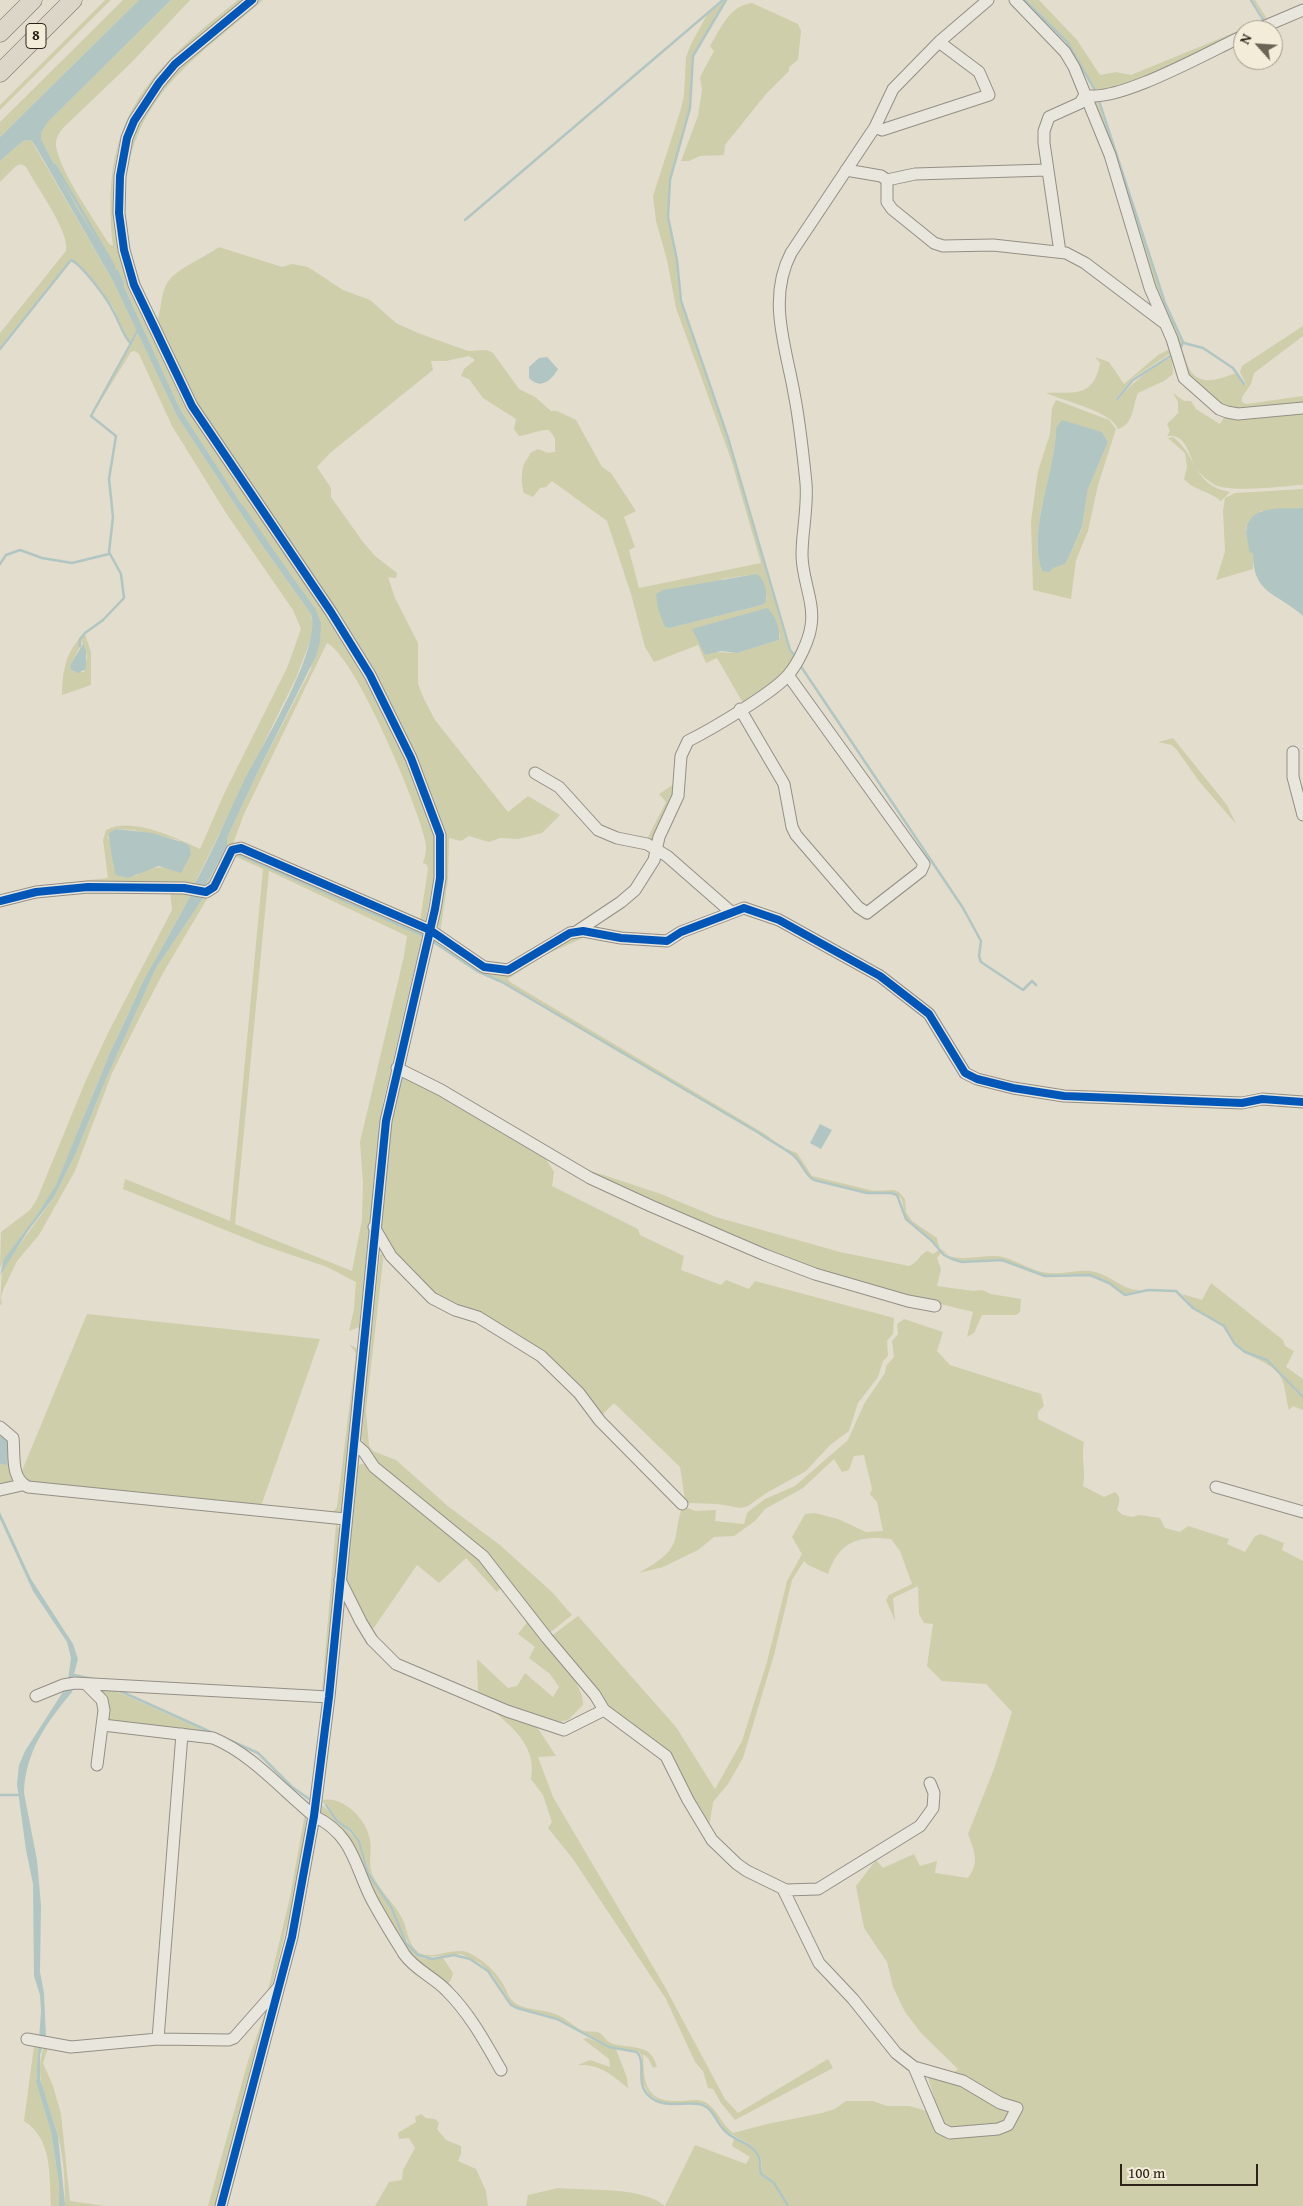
<!DOCTYPE html>
<html>
<head>
<meta charset="utf-8">
<style>
	body { margin:0 }
	#map { position:relative; width:1303px; height:2206px; overflow:hidden; background:#e3ddcd; font-family:"Gentium Book Plus",serif }
	canvas { display:block }
	.north { position:absolute; left:1233px; top:20px; width:50px; height:50px; box-sizing:border-box; background:#f2ecd9; border:1px solid #a39b8c; border-radius:50%; rotate:296deg; font-size:14px; font-weight:700; line-height:20px; text-align:center; color:#2c2218 }
	.north::after { content:''; display:block; margin:auto; width:18px; height:22px; background:#6c6357; clip-path:polygon(50% 0,100% 100%,50% 72%,0 100%) }
	.scale { position:absolute; left:1120px; top:2164px; width:138px; height:22px; box-sizing:border-box; border:2px solid #2c2218; border-top:0; padding-left:6px; font-size:15px; line-height:18px; white-space:nowrap; color:#2c2218; -webkit-text-stroke:4px #f2ecd9; paint-order:stroke }
</style>
</head>
<body>
<div id="map">
<canvas width="1303" height="2206"></canvas>
<div class="north">N</div>
<div class="scale">100 m</div>
</div>
<script>
const g = document.querySelector('canvas').getContext('2d');
g.lineJoin = 'round';
function fillPath(path, color) { g.fillStyle = color; g.fill(path, 'evenodd'); }
function stroke(path, color, width, dash) { g.strokeStyle = color; g.lineWidth = width; g.lineCap = dash ? 'butt' : 'round'; g.setLineDash(dash || []); g.stroke(path); }
function drawText(font, color, halo, rows, align = 'center') {
  g.font = font + ' "Gentium Book Plus",serif'; g.lineWidth = 4.5; g.setLineDash([]); g.textBaseline = 'middle'; g.strokeStyle = halo; g.fillStyle = color; for (const [text, x, y, turn = 0] of rows) {
    g.save(); g.translate(x, y); g.rotate((+turn || 0) * Math.PI / 180); g.textAlign = isNaN(turn) ? turn : align; if (halo) g.strokeText(text, 0, 0); g.fillText(text, 0, 0); g.restore();
  }
}
fillPath(new Path2D(`
	M105,0H111L0,110V105Z
	M123,0H139L0,137V122Z
	M171,0H190L131,63L63,128C59,133 55,140 56,146C59,170 95,221 109,244L113,246C99,120 146,73 238,0H243L190,45L124,130L118,148L113,175V213L118,251L128,287L186,409L326,615L364,678L406,761L434,836V878L425,923L420,921L428,869L427,865L423,863C426,854 427,849 425,840C418,806 355,656 327,643L244,814L234,841L235,845L210,887L204,888L227,847V838L255,778L311,669L315,608L253,522L180,409L116,269L76,206L41,139V133L48,122Z
	M258,0H263C234,26 201,50 174,79C109,149 113,239 158,319C161,309 161,296 166,285C173,270 204,258 219,247L282,267L292,264L308,267L343,290L370,300L396,323L418,333L468,351L487,350L493,353L519,389L535,397L551,411H557L576,420L602,467L611,473L636,511L624,517L635,547L629,550L639,588L761,563L731,459L676,308L667,260L656,221L653,196L680,112L684,96L686,57L691,44L707,15L725,0L692,56L690,108L670,180L668,217L678,271L680,301L727,438L789,650L794,657C786,678 761,691 743,703L717,658L706,663L698,645L654,662L645,647L631,594L607,521L552,481L546,487L540,488L533,497L524,493C521,484 521,473 524,464C526,459 529,458 530,453L538,449L548,453L555,452V438L549,430C538,429 530,435 519,436L514,429L516,419L483,398L469,379L461,376L464,369L475,360L469,356L446,361H431L433,370L330,453L317,467L331,488V497L363,542L375,556L397,573L396,578L388,577L395,598L418,643V684L424,699L435,720L508,812L528,796L560,815L542,833L518,839L500,838L489,842L469,836L461,841L449,838L448,880L440,933L436,918L442,826L438,813L389,699L371,667L196,408L129,261L121,200L130,142L138,124L172,75L187,60ZM756,574C764,581 766,588 767,599L762,605L670,628L722,579ZM770,610L780,635L779,640L737,653L715,652Z
	M1027,0H1039L1077,40L1100,75L1116,72L1131,75L1265,20L1253,0H1255L1268,20L1303,4V9L1253,30H1243V34L1098,96L1068,42Z
	M752,3L798,24L801,31L798,60L789,67V71L766,94L725,145L724,155L700,156L689,161H681L698,116L702,90L700,77L714,51L710,46C721,28 729,6 752,3Z
	M1094,100L1097,101L1101,111L1165,305L1182,342L1180,350C1185,354 1185,358 1187,364C1197,388 1217,380 1236,373L1247,387L1240,372L1242,366L1303,326V336L1254,373L1251,384L1242,397V402L1246,404L1303,396V407L1231,411L1187,379L1091,101Z
	M31,140L113,281L137,331L130,342C122,333 119,318 113,307C106,296 82,263 71,259L0,347V333L66,251C70,232 36,186 26,167L21,164L16,166L0,182V161L23,141Z
	M138,333L177,416L259,541L311,614L313,628L312,636L296,678L194,885H121L109,881L62,885L61,883L108,878L103,840L106,830C132,816 176,838 200,849L224,794L287,668L301,629L293,610L226,513L172,426L139,354L135,351L131,352L92,415ZM116,829L133,830L178,840L191,854C178,874 154,861 136,876L113,866V850L108,837Z
	M1170,349L1171,353L1133,378L1115,399L1117,401C1131,383 1152,367 1172,357L1173,374L1164,381L1138,393C1133,405 1133,426 1118,429C1111,411 1064,401 1046,393C1076,392 1093,398 1100,363L1095,357L1109,362L1124,384L1158,355Z
	M1173,393L1184,401H1191L1196,409L1220,424L1225,416L1303,411V485C1284,486 1224,494 1212,483C1208,480 1203,477 1200,473C1189,462 1189,433 1167,436L1170,431L1167,424L1178,413V402Z
	M1056,400L1109,420L1116,429L1098,485L1088,531L1076,560L1071,599L1033,590L1031,521L1038,471L1050,434L1052,408ZM1056,428L1093,430L1102,432L1108,442L1088,489L1082,528L1068,559L1065,564L1042,571C1027,530 1056,470 1056,428Z
	M1173,437C1198,456 1193,486 1230,492L1221,501C1210,491 1193,490 1184,479L1187,467L1185,453L1168,438Z
	M1303,489V508L1261,511L1246,528L1253,554V569L1216,580L1225,552L1223,510L1225,498L1235,493Z
	M85,634L91,652V685L62,695C62,674 65,655 79,639L80,647L70,665L74,672H84L87,656L81,639Z
	M1173,738L1227,805L1236,824L1198,780L1177,750L1172,745L1158,742Z
	M677,782L674,796L654,844L646,841L666,802L659,794Z
	M236,851L423,931L422,935L235,852L422,936L383,1103L359,1327L349,1331L354,1309L356,1282L327,1267L265,1246L123,1189L125,1179L230,1221L263,869L232,855ZM269,871L407,936L404,956L360,1142L363,1183L362,1220L352,1271L235,1224Z
	M170,891L192,893C162,946 133,1000 109,1056C90,1098 76,1142 57,1183C42,1214 16,1238 0,1268L1,1232L30,1210L37,1199L86,1080L109,1031L172,910Z
	M210,894L163,973L141,1015L112,1073L75,1171L39,1235L17,1261L4,1288L1,1297L2,1304L0,1305L2,1269L54,1197L76,1153L106,1079L156,968L204,897Z
	M578,935L664,942L672,945L664,946L585,937L545,955L508,979L510,982L765,1134L782,1147L797,1153L812,1176L874,1191L894,1190L899,1192L905,1199L906,1212L912,1221L937,1238C942,1271 982,1252 1003,1257C1018,1261 1033,1272 1049,1273C1065,1275 1079,1268 1095,1272C1112,1276 1122,1290 1140,1290L1125,1294L1109,1282L1090,1274L1045,1275L1002,1259L962,1262L952,1258L906,1219L902,1200L898,1195L891,1192L867,1193L814,1179L808,1175L794,1155L781,1148L759,1132L503,982L478,971L433,940L405,1066L403,1063L430,937L493,972Z
	M401,1077L410,1078L546,1159L554,1172L552,1186L638,1229L640,1235L684,1256L681,1270L721,1285L726,1280L749,1289L755,1281L894,1318L893,1334L887,1341L888,1356L883,1361L878,1377L858,1403L849,1431L830,1445L806,1471L768,1492L748,1506L741,1508L718,1504L689,1503L685,1500L680,1467L614,1403L600,1417L554,1365L437,1298L390,1251L378,1229L385,1150Z
	M573,1165L661,1194L716,1217L840,1252L909,1266C918,1263 920,1253 928,1251L933,1254L939,1250L941,1253L937,1258L941,1269L937,1286L973,1291L982,1290L991,1294L1021,1299L1020,1312L1016,1315H982L974,1333L967,1337L973,1312C919,1298 863,1288 811,1269C729,1239 652,1201 573,1165Z
	M384,1252L366,1411L369,1446L373,1451L396,1460L449,1507L500,1545L552,1592L572,1615L547,1635L484,1553L374,1464L360,1436L380,1255Z
	M1211,1283L1283,1340L1285,1346L1294,1351L1286,1367L1303,1379V1396L1267,1359L1245,1352L1236,1343L1225,1326L1194,1308L1182,1294L1202,1300Z
	M87,1314L320,1339L261,1506L32,1486L19,1478Z
	M904,1319L943,1332L937,1351L950,1365L1041,1394L1044,1406L1038,1412V1419L1084,1442C1081,1458 1086,1470 1083,1486L1104,1497L1115,1492C1122,1497 1119,1503 1117,1510L1123,1515L1133,1517L1139,1515L1160,1518L1165,1528L1180,1532L1188,1526L1229,1539L1227,1544L1245,1552L1255,1536L1261,1534L1284,1543L1282,1550L1303,1561V2206H789L775,2183L762,2174V2164L758,2153L746,2142L726,2131L706,2105L700,2103L668,2104L661,2102L649,2094L642,2082V2056L638,2051L609,2046L557,2018L517,2007L512,2004L493,1975L480,1963L461,1954L425,1957L413,1950L403,1934L392,1907L369,1872L360,1840L352,1830L338,1821L327,1804L322,1803L323,1800C344,1796 367,1820 370,1840C372,1852 368,1863 372,1874C379,1890 394,1903 402,1918C408,1930 407,1943 418,1952C431,1961 452,1947 467,1952C482,1959 495,1970 503,1984C507,1991 509,1999 515,2003C525,2010 541,2009 552,2013C563,2016 571,2024 581,2030C587,2033 594,2030 600,2033C604,2036 606,2041 611,2043C628,2050 651,2041 657,2067L653,2068L648,2058L643,2054C644,2081 644,2102 678,2101C687,2101 697,2098 705,2102C717,2108 722,2125 733,2133L767,2124L822,2113L835,2109L846,2101H873L887,2106H909L931,2112L939,2130L986,2132L1020,2112L952,2074L958,2069L921,2033L905,2012L893,1987L887,1962L864,1928L856,1886L876,1860L883,1868L914,1854L920,1866L937,1861L935,1873L968,1878C980,1863 974,1850 968,1834L994,1769L1012,1712L986,1684L942,1681L927,1666L933,1624L924,1623L919,1614L918,1586L893,1598L895,1621L886,1600L889,1595L912,1584L900,1551L891,1539C859,1535 839,1541 828,1574L808,1565L804,1561L792,1580L774,1655L743,1758L728,1784L713,1802L709,1828L680,1775L612,1710L550,1637L578,1616L676,1727L715,1789L742,1741L767,1662L787,1581L802,1554L792,1537L805,1514L815,1513L838,1519L866,1532L883,1531L877,1502L870,1494L872,1489L864,1455L854,1456L849,1470L842,1472L834,1459L803,1488L765,1509L755,1521L734,1536L714,1537L698,1550L663,1567L639,1573C654,1564 672,1555 676,1536C678,1524 678,1517 683,1506L695,1511L716,1510L715,1521L744,1524L747,1513L753,1508L765,1499L795,1486L848,1440L864,1404L885,1373L886,1366L894,1357L892,1341L898,1334L897,1324Z
	M349,1344L360,1350L341,1512L331,1515L337,1507L356,1353Z
	M1246,1353C1261,1357 1274,1364 1284,1376C1290,1384 1294,1392 1303,1397V1410L1293,1406L1289,1410C1286,1401 1286,1391 1283,1382C1279,1367 1258,1360 1246,1353Z
	M0,1432L10,1438L13,1481L0,1486V1464L7,1465L8,1437H0Z
	M361,1464H365L479,1559L502,1586L497,1592L466,1558L439,1583L417,1565L371,1632L345,1582L358,1466Z
	M336,1524L340,1530L325,1686L322,1691Z
	M528,1621C542,1639 586,1684 583,1705L568,1720L555,1723L478,1695L477,1659L508,1688L517,1686L525,1673L553,1697L559,1687L550,1674L529,1658L535,1647L518,1634Z
	M99,1687L114,1688L118,1692L248,1750L291,1790L310,1803L309,1806L234,1746L108,1721Z
	M488,1707L537,1727L556,1756L538,1757L553,1797L665,1987L725,2099L738,2113L828,2059L833,2068L735,2120L721,2103L713,2089L708,2088L703,2071L695,2062L666,1999L573,1859L548,1828L552,1822L543,1795L531,1779C537,1746 512,1726 488,1707Z
	M322,1805L358,1841L368,1873L390,1908L406,1943L417,1956L424,1959L443,1958L453,1973L451,1980L446,1986L411,1958L374,1892L360,1857L351,1845L320,1816Z
	M305,1813L307,1814C301,1873 286,1931 271,1989L267,1994L290,1897Z
	M268,2004H271L217,2206H208L248,2061Z
	M587,2038L616,2049L627,2078L628,2088C612,2075 600,2064 578,2065L590,2060L610,2067L609,2059L583,2039Z
	M39,2045L36,2082L51,2132L59,2184V2206H51C49,2176 53,2139 24,2121L34,2046Z
	M44,2046L48,2048L43,2063L53,2086L61,2114L70,2201L105,2206H65C65,2184 64,2158 58,2136C50,2105 32,2080 44,2046Z
	M928,2077L963,2084L1011,2109V2115L1000,2124L947,2129L941,2121Z
	M421,2114L426,2118L435,2119L439,2123L437,2129L446,2140L461,2146V2154L458,2161L476,2169L486,2191L488,2206H375L389,2182L402,2180L403,2170L415,2148L409,2138L399,2139L398,2133L416,2122L415,2117Z
	M734,2139L745,2143L757,2154L761,2175L774,2184L788,2206H665L695,2145L746,2164L750,2157L732,2146Z
	M558,2188C587,2191 642,2186 665,2206H526L528,2195Z`), '#ceceab');
fillPath(new Path2D(`
	M139,0H171L48,122L41,133V139L76,206L116,269L180,409L253,522L315,608L321,623L320,642L316,656L255,778L227,838V847L204,888L194,885C213,851 227,816 244,781C261,747 322,649 311,614L259,541L177,416L113,281L36,147L31,140L23,141L0,161V137Z
	M547,357L558,369C551,381 540,390 529,378V367L539,358Z
	M1062,420L1102,432L1108,442L1088,489L1082,527L1068,559L1065,564L1053,568L1049,572L1042,571C1027,530 1056,470 1056,428Z
	M1303,508V616C1277,592 1253,595 1253,554L1249,551C1249,544 1245,533 1247,527C1252,504 1285,509 1303,508Z
	M756,574C765,578 768,593 766,602L762,605L670,628L665,627L658,609L656,594L663,590Z
	M767,608C775,613 781,631 779,640L737,653L721,651L705,655L692,629Z
	M83,644L86,651V669L78,673L71,670L70,665Z
	M116,829L152,833L185,843L189,845L191,854L181,873L159,866L128,878L116,875C114,870 108,836 109,833Z
	M192,893L204,897L156,968L106,1079L76,1153L54,1197L28,1231L0,1275L4,1259L39,1212L56,1185L109,1055L144,980Z
	M820,1124L832,1130L821,1149L810,1143Z
	M0,1437H8L7,1465L0,1464Z
	M0,1512L31,1579L73,1644L78,1659L72,1681L68,1680L71,1658L67,1642L33,1591L0,1519Z
	M74,1686L72,1692C47,1722 25,1752 24,1793L37,1860L41,1906L40,1972L44,1993L46,2037L40,2055V2079L58,2136L65,2204V2206H59V2184L51,2132L36,2082L41,2011L40,1995L34,1976L33,1884L26,1850L17,1784L19,1765L25,1751L66,1687Z`), '#b1c6c2');
stroke(new Path2D(`
	M726,0L693,56L690,108L670,180L668,217L677,260L681,301L728,438L790,650L795,656
	M1025,0L1067,42L1096,92
	M1251,0L1264,21
	M1099,101L1165,303L1183,342L1180,350
	M55,165L114,266
	M465,220L723,0
	M117,271L123,284
	M1184,343L1203,348L1233,368L1244,384
	M0,349L71,260C81,264 107,298 112,309C119,320 122,334 131,344
	M1117,399L1133,380L1172,355
	M242,506L294,582
	M0,564L6,555L20,550L42,558L72,563L109,554
	M80,646V639L85,633L103,620L124,598L121,574L109,552L113,517L109,479L116,436L91,416L137,332
	M800,665L963,908L981,941L979,956L981,962L1023,990L1032,981L1036,985
	M236,853L422,935
	M432,941L477,971L502,982L759,1133C770,1141 783,1147 793,1155C802,1162 804,1174 814,1180L867,1193H891L897,1195L906,1219L932,1241L944,1255L952,1259L962,1262L1002,1260L1045,1276L1090,1275L1109,1283L1125,1295L1148,1290L1176,1291L1193,1308L1224,1326L1235,1344L1245,1352L1267,1360L1303,1397
	M74,1675L93,1679
	M120,1691L213,1733
	M227,1739L258,1753L292,1787L312,1801
	M0,1795H18
	M326,1805L337,1821L351,1831L359,1841L368,1873L391,1907L406,1943L418,1955L432,1959L454,1955L470,1959L488,1971L511,2005L517,2008L557,2019L609,2047L637,2052C647,2064 635,2082 648,2095C664,2110 681,2101 699,2104C713,2106 716,2123 725,2131C735,2141 747,2141 756,2152C762,2159 759,2166 761,2174L774,2183L788,2206`), '#b1c6c2', 2.5);
const minor = new Path2D(`
	M1015,0L1065,52L1074,67L1110,155L1150,288L1172,339L1184,378L1219,409L1227,412L1238,414L1303,408
	M1256,30L1303,10
	M875,127L882,130L989,95L979,72L939,42
	M846,170L881,176L887,180V202L892,209L934,243L943,246L993,245L1066,253L1085,263L1163,322
	M887,180L915,174L1047,170
	M1060,252L1044,143V131L1049,117L1080,103L1085,95C1117,104 1210,51 1243,36
	M740,709L784,784L792,827L796,835L858,907L867,913L921,871L924,864L788,675
	M1293,752V777L1303,815
	M535,773L559,787L598,830L617,838L647,844L667,856L731,912
	M0,901L36,892L88,887L184,888L206,892L214,887L232,850L241,848L430,930L484,967L508,970L570,933L583,931L621,938L667,941L681,932L744,908L779,920L880,976L929,1014L965,1073L977,1079L1013,1088L1064,1096L1242,1103L1262,1099L1303,1102
	M576,932L621,902L635,890L654,860L659,837L678,796L681,756L688,741C710,730 775,692 789,674C798,663 809,641 811,626C815,603 802,579 802,555C802,531 808,508 806,483C803,454 800,423 794,393C786,347 767,299 791,253L875,127L893,89L939,42L988,0
	M397,1068L441,1090L590,1178L651,1206L765,1255L815,1274L908,1301L935,1306
	M374,1227L391,1256L432,1298L455,1310L478,1317L541,1356L579,1393L600,1421L682,1504
	M0,1427L13,1438C15,1454 10,1479 28,1487L345,1519
	M354,1443L364,1452L374,1467L483,1556L547,1638L595,1695L604,1710L666,1756L688,1800L712,1840L737,1864L747,1871L786,1890L818,1889L920,1826L933,1808L934,1793L930,1783
	M1216,1487L1303,1512
	M0,1490L22,1485
	M340,1580L361,1622L372,1640L396,1664L507,1711L564,1730L604,1710
	M86,1684L102,1700L104,1710L97,1765
	M36,1696L63,1685L75,1683L329,1697
	M103,1725L213,1738C252,1754 282,1790 314,1816C353,1835 354,1864 371,1898C381,1917 393,1936 404,1954C415,1970 434,1977 447,1991C470,2014 485,2042 501,2070
	M783,1889L819,1963L853,1999L896,2053L914,2067L963,2081L1000,2103L1017,2108L1008,2125L998,2129L950,2133L940,2128L914,2067
	M27,2039L71,2047L158,2039L229,2040L234,2038L278,1988
	M158,2039L182,1734
	M221,2206L292,1937L314,1816L329,1697L386,1121L435,909L440,878V835L411,758L370,675L331,612L192,406L134,285L124,250L119,213L120,176L127,138L134,121L159,83L175,64L252,0`);
const highway = new Path2D(`
	M0,33L33,0
	M0,73L73,0`);
stroke(minor, '#948f86', 13);
stroke(highway, '#7b766d', 19);
stroke(minor, '#e9e6de', 11);
stroke(highway, '#dcd6c9', 18);
stroke(new Path2D(`
	M0,901L36,892L88,887L184,888L206,892L214,887L232,850L241,848L430,930L484,967L508,970L570,933L583,931L621,938L667,941L681,932L744,908L779,920L880,976L929,1014L965,1073L977,1079L1013,1088L1064,1096L1242,1103L1262,1099L1303,1102
	M221,2206L292,1937L314,1816L329,1697L386,1121L435,909L440,878V835L411,758L370,675L331,612L192,406L134,285L124,250L119,213L120,176L127,138L134,121L159,83L175,64L252,0`), '#0057b8', 8);
for (const [x, y, w] of [
	[36,36,20]
]) { const box = new Path2D(); box.roundRect(x - w / 2, y - 12.5, w, 25, 4); g.fillStyle = '#f2ecd9'; g.fill(box); stroke(box, '#2c2218', 1); }
drawText('bold 15px', '#2c2218', null, [
	["8",36,36]
]);
</script>
</body>
</html>
